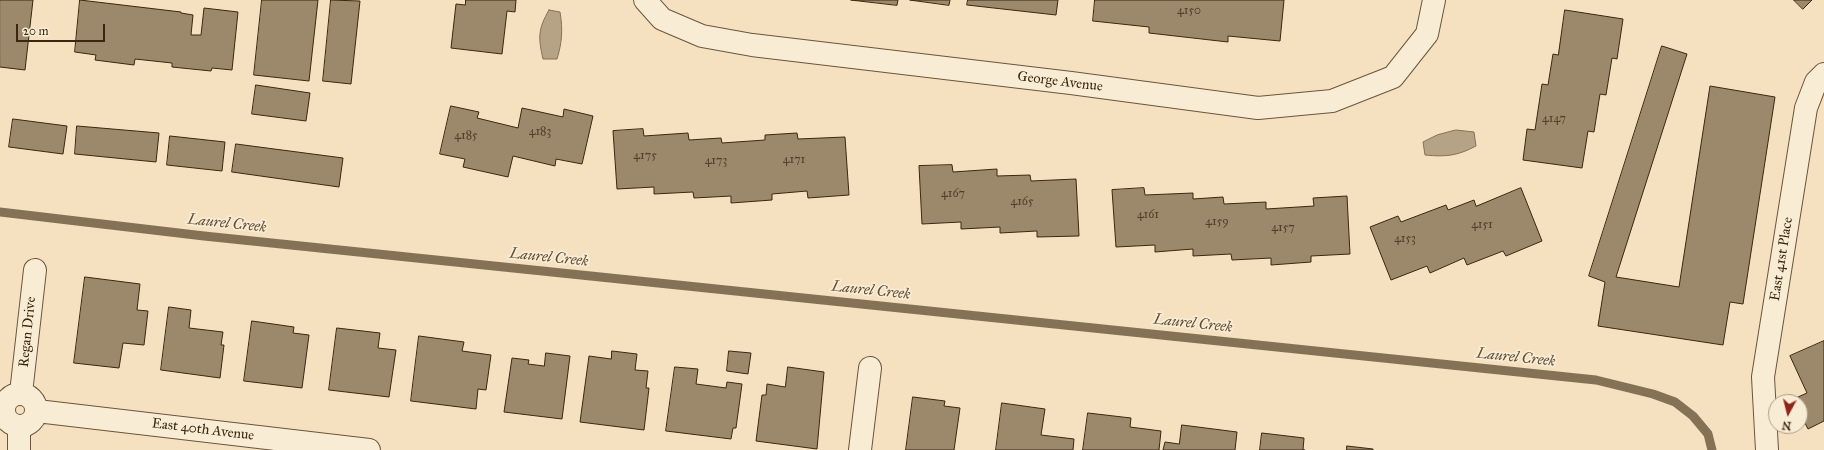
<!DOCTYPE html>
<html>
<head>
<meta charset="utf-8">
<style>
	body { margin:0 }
	#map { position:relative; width:1824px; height:450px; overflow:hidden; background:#f5e1bf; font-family:"IM FELL Great Primer",serif }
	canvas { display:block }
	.north { position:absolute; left:1768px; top:394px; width:40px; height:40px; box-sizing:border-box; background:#f8ecd5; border:1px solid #ac9d87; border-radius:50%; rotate:187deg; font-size:11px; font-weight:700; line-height:16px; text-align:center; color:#3b2711 }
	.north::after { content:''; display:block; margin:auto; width:14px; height:18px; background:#8f2418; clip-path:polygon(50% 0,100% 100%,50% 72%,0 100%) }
	.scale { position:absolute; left:16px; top:24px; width:89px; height:18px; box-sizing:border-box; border:2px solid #3b2711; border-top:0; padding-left:5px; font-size:12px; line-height:14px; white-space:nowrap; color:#3b2711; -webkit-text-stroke:3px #f8ecd5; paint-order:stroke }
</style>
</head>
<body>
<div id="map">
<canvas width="1824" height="450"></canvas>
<div class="north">N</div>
<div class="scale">20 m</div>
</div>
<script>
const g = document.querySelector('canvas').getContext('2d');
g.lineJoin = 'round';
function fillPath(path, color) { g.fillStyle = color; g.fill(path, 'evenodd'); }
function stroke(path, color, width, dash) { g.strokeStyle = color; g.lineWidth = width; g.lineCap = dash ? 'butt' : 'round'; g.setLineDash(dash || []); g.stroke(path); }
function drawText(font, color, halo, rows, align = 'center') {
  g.font = font + ' "IM FELL Great Primer",serif'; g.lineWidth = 3.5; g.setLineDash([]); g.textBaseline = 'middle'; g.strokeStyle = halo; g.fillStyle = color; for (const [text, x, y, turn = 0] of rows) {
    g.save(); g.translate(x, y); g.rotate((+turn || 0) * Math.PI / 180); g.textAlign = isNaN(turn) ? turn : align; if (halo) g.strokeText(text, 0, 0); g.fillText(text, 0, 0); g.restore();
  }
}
const water = new Path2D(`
	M549,10L560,12C563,29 562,43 557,59H543C538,37 538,29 549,10Z
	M1456,130L1474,132L1476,146C1457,156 1446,157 1425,155L1423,142L1437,135Z`);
fillPath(water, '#b6a284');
stroke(water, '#857156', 1);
stroke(new Path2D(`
	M0,212L204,236L1596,380L1653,394L1675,402L1693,416L1708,434L1712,450`), '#857156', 9);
const building = new Path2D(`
	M0,0H33L25,70L0,67Z
	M80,0L181,12V13L193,15L191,35H201L204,8L238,12L232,70L212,68L211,71L172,67V63L135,59L134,65L95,60L96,55L75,52Z
	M262,0H318L309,81L254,75Z
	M331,0L360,1L351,84L323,81Z
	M466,0H516L515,12L507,11L502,54L451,48L456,4L465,5Z
	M851,0H898L897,5Z
	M910,0H950L949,5Z
	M968,0H1058L1056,15L967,5Z
	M1095,0H1284L1280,41L1228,36V42L1149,33V27L1093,21Z
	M1794,0H1812L1803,9Z
	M1565,10L1623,19L1617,59L1612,58L1606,95L1600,94L1594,132L1588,131L1582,168L1523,160L1527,129L1535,130L1542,84L1548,85L1553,54L1558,55Z
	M1662,46L1687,54L1616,277L1679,287L1710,86L1775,97L1743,304L1730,302L1723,345L1598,326L1605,282L1589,276Z
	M256,85L310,93L306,121L252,114Z
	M451,106L479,112L477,118L518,128L522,108L563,117L564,109L593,116L582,164L556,159L555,166L513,156L508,177L463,167L465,159L440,154Z
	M13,119L67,126L63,154L9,147Z
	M77,126L159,133L156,162L75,154Z
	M643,129L644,136L688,133L689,140L721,138L722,143L765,140V135L797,133L798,139L845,137L849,195L808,198L807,191L772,194V200L731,203V196L694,198L693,192L654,194V187L617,189L613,131Z
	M170,136L225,142L222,171L167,165Z
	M236,144L343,158L339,187L232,172Z
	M952,165L953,172L997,169V176L1030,175L1031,181L1076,179L1079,236L1037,237V231L1000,233V227L961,229V222L922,224L919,166Z
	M1144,188L1145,195L1193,193V199L1223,197L1224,204L1266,202V209L1314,206L1313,198L1347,196L1350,254L1311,256V262L1271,265V258L1232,260L1231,254L1193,256V249L1155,252V245L1116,247L1112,190Z
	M1521,188L1542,241L1506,256L1503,251L1467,265L1464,258L1430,273L1427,266L1391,280L1370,227L1398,216L1401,222L1446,205L1448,210L1474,200L1476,206Z
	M85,277L140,284L137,310L148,311L144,345L123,343L119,368L74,363Z
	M169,307L191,310L189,328L223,332L221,345H224L220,378L161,370Z
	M252,321L294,327L293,333L309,335L302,388L244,381Z
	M337,328L380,333L378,348L396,350L389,397L329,390Z
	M419,336L464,342L462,351L491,355L486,390L478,389L476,409L411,401Z
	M1824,341V421L1808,429L1800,413L1805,411L1798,397L1807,393L1790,356Z
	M612,351L637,354L635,370L648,371L646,388H649L644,430L580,422L589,356L611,359Z
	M729,351L751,353L748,374L727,371Z
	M546,353L570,356L562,419L504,412L512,358L529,360L528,364L544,366Z
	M675,367L698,369L696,384L726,388L727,382L742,384L736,428H733L731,439L666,431Z
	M788,367L824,372L817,449L756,441L762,395H766L767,384L785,387Z
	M913,397L945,401L944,406L960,408L954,450H906Z
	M1002,403L1045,409L1041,435L1074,439L1073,450H996Z
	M1088,413L1131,418L1130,427L1161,431L1159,450H1083Z
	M1182,425L1237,432L1235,450H1163L1165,442L1179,444Z
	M1262,433L1304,438L1303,450H1305H1260Z
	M1347,446L1373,449V450H1347Z`);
fillPath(building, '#9c886b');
stroke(building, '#3b2711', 1);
const minor = new Path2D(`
	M645,0L662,19L702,36L752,45L1071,83L1258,108L1332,101L1393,77L1427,34L1434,0
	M21,393L35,270
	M4 410a16 16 0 1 1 32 0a16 16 0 1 1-32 0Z
	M37,411L369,450
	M19,450V426
	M860,450L870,368
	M1767,450L1763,377L1806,108L1816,82L1824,74`);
stroke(minor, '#6a563c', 24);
stroke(minor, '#f8ecd5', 22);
drawText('12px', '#533f28', null, [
	["4150",1189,11],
	["4147",1554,119],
	["4183",540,132],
	["4185",466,136],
	["4175",645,156],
	["4171",794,160],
	["4173",716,161],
	["4167",953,194],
	["4165",1022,202],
	["4161",1148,215],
	["4159",1217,222],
	["4151",1482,225],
	["4157",1283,228],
	["4153",1405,239]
]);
drawText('14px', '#3b2711', '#f8ecd5', [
	["George Avenue",1060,82,7],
	["East 41st Place",1782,259,-81],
	["Regan Drive",28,332,-84],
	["East 40th Avenue",203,430,7]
]);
drawText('italic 15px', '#604c34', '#f8ecd5', [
	["Laurel Creek",227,224,6],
	["Laurel Creek",549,258,6],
	["Laurel Creek",871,291,6],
	["Laurel Creek",1193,324,6],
	["Laurel Creek",1516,358,6]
]);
</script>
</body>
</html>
